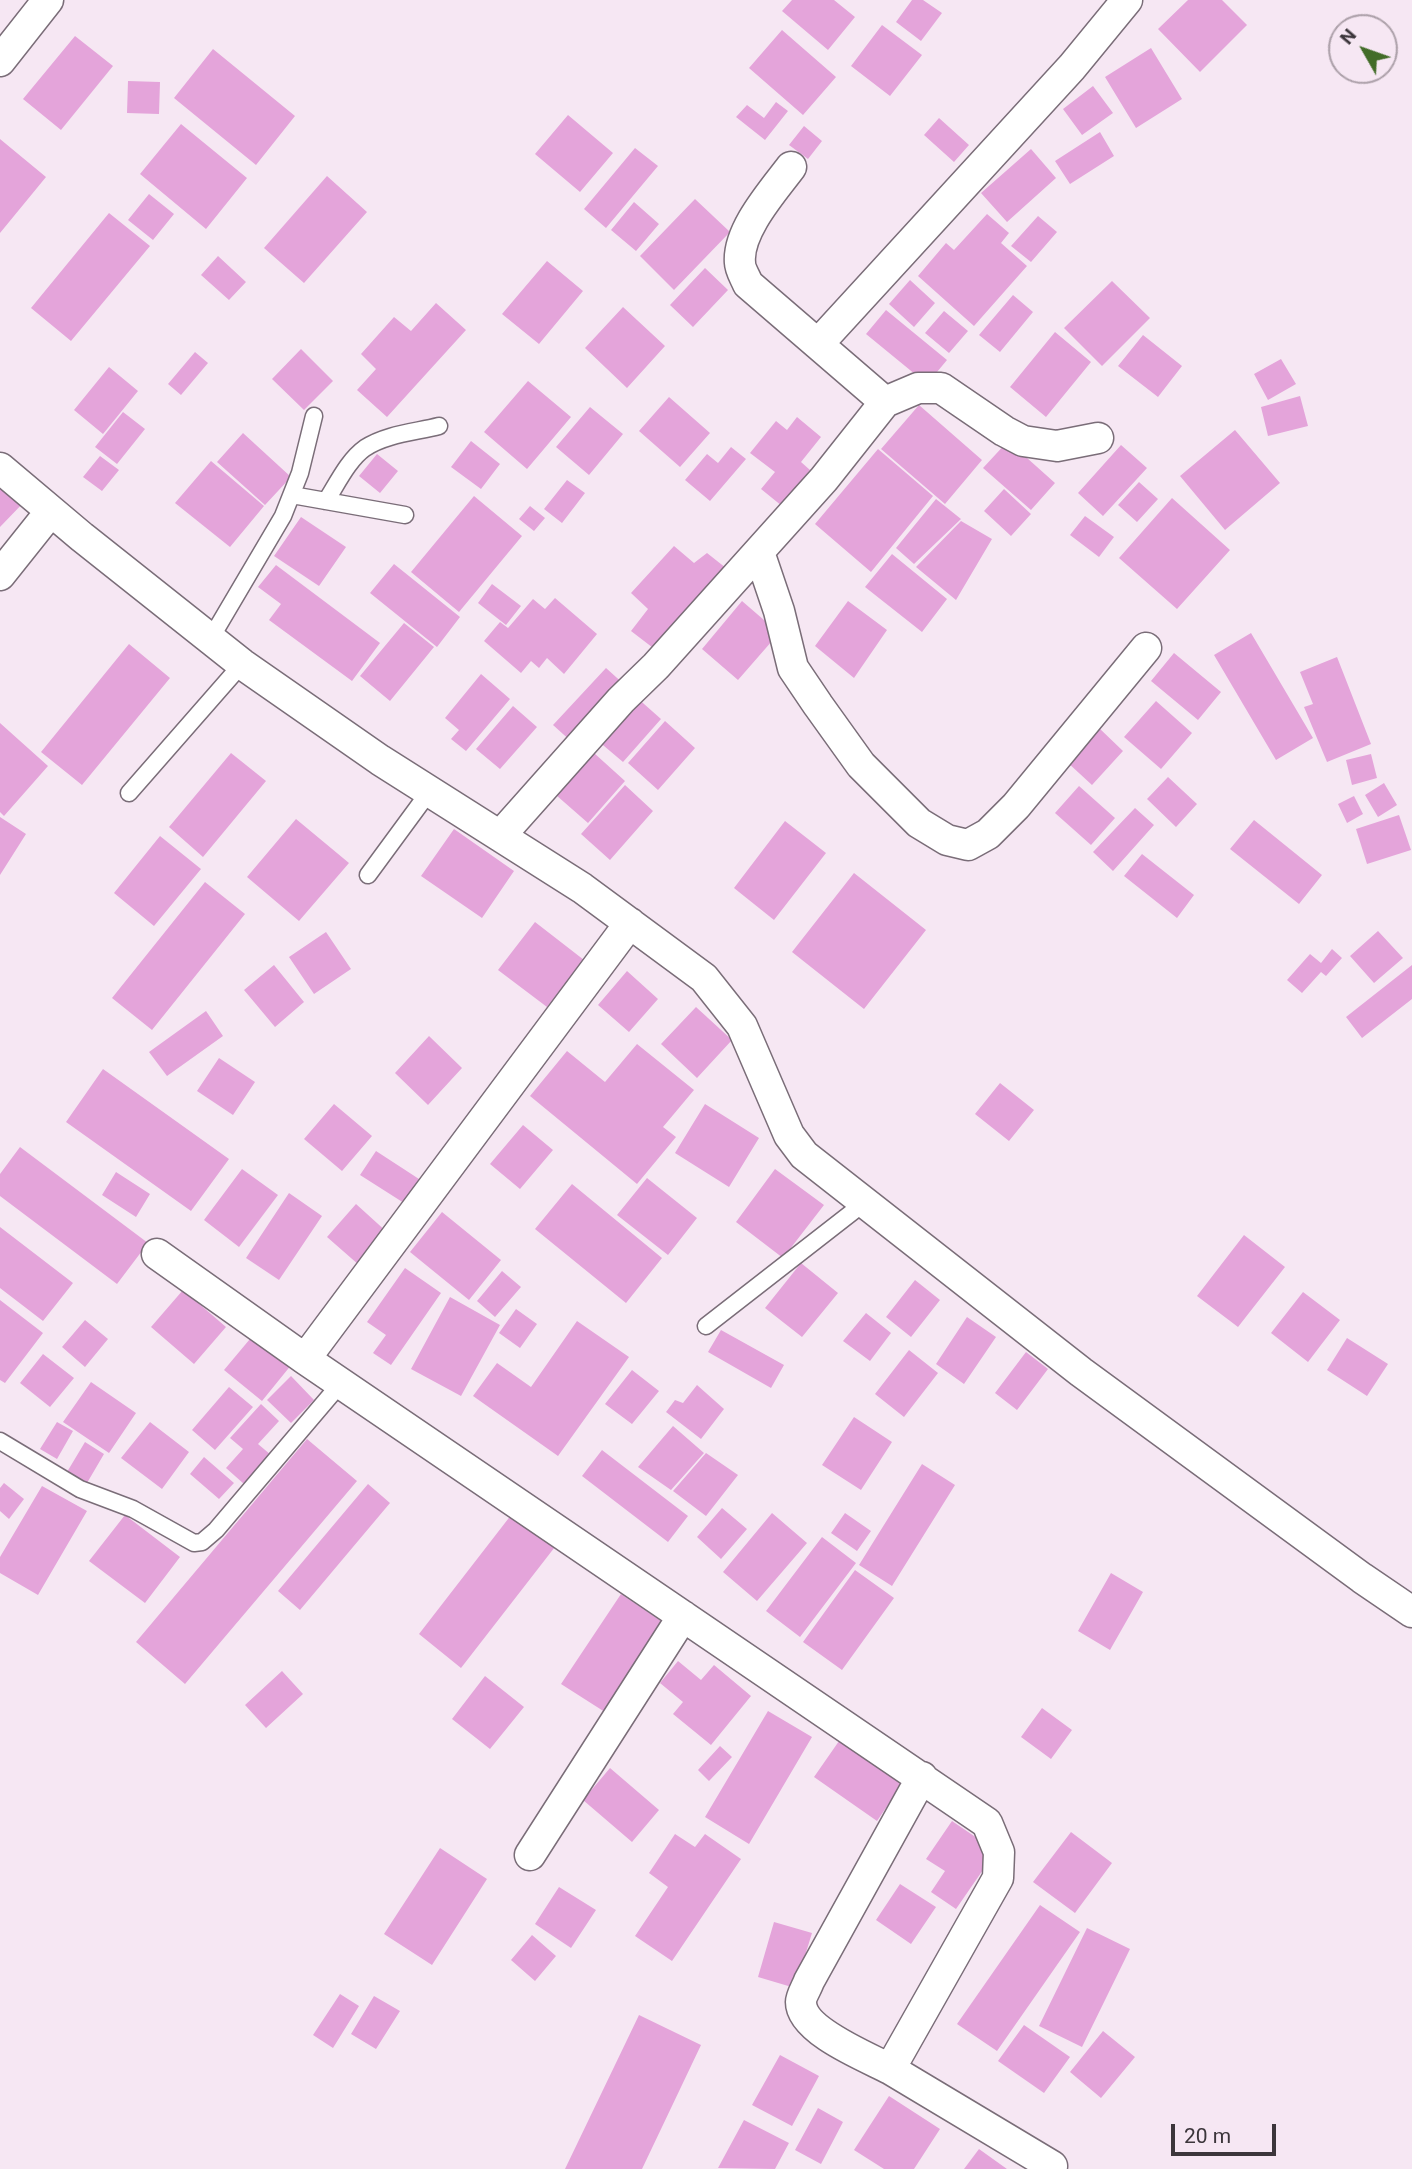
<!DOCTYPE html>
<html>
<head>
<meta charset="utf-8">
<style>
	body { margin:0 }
	#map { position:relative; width:1412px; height:2169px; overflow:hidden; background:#f6e7f3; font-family:Roboto,sans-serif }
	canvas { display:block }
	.north { position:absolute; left:1328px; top:14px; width:70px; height:70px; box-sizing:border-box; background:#f6e7f3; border:2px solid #aca0a9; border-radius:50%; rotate:310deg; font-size:19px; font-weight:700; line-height:28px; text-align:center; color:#3c363b }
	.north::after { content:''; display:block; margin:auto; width:24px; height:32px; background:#426c28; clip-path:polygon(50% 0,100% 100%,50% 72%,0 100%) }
	.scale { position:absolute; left:1171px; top:2124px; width:105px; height:32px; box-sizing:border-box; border:4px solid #3c363b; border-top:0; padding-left:9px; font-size:21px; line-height:24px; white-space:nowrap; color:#3c363b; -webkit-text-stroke:5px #f6e7f3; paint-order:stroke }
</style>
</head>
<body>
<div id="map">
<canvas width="1412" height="2169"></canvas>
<div class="north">N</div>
<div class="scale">20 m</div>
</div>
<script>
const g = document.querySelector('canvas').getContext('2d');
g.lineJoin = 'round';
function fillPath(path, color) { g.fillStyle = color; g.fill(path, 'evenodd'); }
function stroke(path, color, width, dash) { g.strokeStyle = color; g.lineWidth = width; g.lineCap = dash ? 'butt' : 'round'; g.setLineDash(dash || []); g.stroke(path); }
fillPath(new Path2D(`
	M792,0H834L855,17L828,50L782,11Z
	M912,0H923L942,13L921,41L896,22Z
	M1188,0H1222L1247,25L1200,72L1158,29Z
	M882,25L922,55L890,96L851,66Z
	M782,30L836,77L803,115L749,68Z
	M75,36L113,66L61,130L23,99Z
	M1151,48L1182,99L1136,128L1105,77Z
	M213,49L295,116L256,165L174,98Z
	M128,81L160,82L159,114L127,113Z
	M1093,86L1113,113L1082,135L1063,109Z
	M776,102L788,111L765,140L736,117L747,105L764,118Z
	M568,115L613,153L580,192L535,154Z
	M939,118L969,145L954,162L924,135Z
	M181,124L247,178L206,229L140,174Z
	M804,126L822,141L808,159L789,145Z
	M1100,132L1114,156L1070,184L1055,161Z
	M0,139L46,177L0,233Z
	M635,148L658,166L606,228L584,209Z
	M1031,149L1056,178L1007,222L981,193Z
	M327,176L367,212L304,283L264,248Z
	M149,194L174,214L153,240L128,220Z
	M695,199L730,232L674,290L640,256Z
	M634,202L659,224L636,251L611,230Z
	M109,213L150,246L71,341L31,308Z
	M987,214L1009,233L1001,243L1027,266L974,326L918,276L946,243L954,250Z
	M1038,216L1057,232L1031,262L1011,246Z
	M218,256L246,282L229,300L201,275Z
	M547,261L583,291L539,344L502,314Z
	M705,268L728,290L693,327L670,305Z
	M910,280L935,303L914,327L889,304Z
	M1112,281L1150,318L1102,366L1064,328Z
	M1013,295L1033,312L1000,352L979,335Z
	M436,303L466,330L387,417L357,390L376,369L361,354L394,317L411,331Z
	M623,307L665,346L627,388L585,348Z
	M886,310L947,360L927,384L866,334Z
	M944,311L968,331L949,353L925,333Z
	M1055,332L1091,362L1046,417L1010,387Z
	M1143,335L1182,366L1158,397L1118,366Z
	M301,349L333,381L304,410L272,379Z
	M195,352L208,363L181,395L168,384Z
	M1281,359L1296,384L1268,400L1254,374Z
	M109,367L138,391L103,434L74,410Z
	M528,381L571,417L527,469L484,432Z
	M1300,396L1308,426L1268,436L1261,407Z
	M669,397L710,433L680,467L639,431Z
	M919,405L982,460L945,504L881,449Z
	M590,407L623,434L589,475L556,447Z
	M123,412L145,429L117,464L95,447Z
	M797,417L821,437L801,462L810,470L782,506L761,489L775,472L750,453L776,421L787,430Z
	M1235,430L1280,483L1225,530L1180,476Z
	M243,433L291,477L265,505L217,462Z
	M471,441L500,464L481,489L451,467Z
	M1008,441L1055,483L1031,510L983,468Z
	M1121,445L1147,468L1103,516L1078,493Z
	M731,447L746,459L710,501L685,480L707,454L718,463Z
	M878,449L933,496L871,572L815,524Z
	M377,454L398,471L380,493L359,476Z
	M100,456L119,470L102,491L83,477Z
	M211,461L264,506L230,547L175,503Z
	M0,474L26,500L0,527Z
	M567,480L585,493L562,523L544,509Z
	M1139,482L1158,499L1137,522L1118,505Z
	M1004,489L1031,514L1011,536L984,511Z
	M474,496L522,536L459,612L411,572Z
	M1172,498L1230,550L1177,609L1119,558Z
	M936,499L961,519L914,564L896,548Z
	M530,506L545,518L534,531L519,519Z
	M1085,516L1114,537L1099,557L1070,535Z
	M301,517L346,547L319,586L274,556Z
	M961,521L992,539L956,600L916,567Z
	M674,546L694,563L707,553L731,572L661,654L631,631L648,609L631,593Z
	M892,554L947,599L922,632L865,587Z
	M394,564L460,617L437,647L370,593Z
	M276,565L380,643L352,681L269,620L281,604L258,587Z
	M492,584L521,606L506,625L478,603Z
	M555,598L597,634L564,674L547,658L539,668L531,661L521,673L484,641L500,622L508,628L533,599L545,609Z
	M742,601L779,633L738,680L702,649Z
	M848,601L887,630L854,678L815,646Z
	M404,623L434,647L390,701L360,676Z
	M1251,633L1313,738L1276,760L1214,655Z
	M129,644L170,678L82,785L41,752Z
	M1174,653L1221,692L1198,720L1151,681Z
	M1337,657L1371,744L1327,762L1304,707L1313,704L1300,672Z
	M606,668L626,686L573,743L553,725Z
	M481,674L510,699L466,751L451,739L459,730L445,718Z
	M635,696L661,719L623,762L597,740Z
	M1156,701L1192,733L1161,769L1124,737Z
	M513,706L537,727L500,769L476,749Z
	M665,721L695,748L658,790L628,763Z
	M0,723L48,766L4,816L0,812Z
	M1098,727L1123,751L1092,785L1067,762Z
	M231,753L266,781L203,857L169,827Z
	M594,753L625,781L588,823L556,795Z
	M1371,754L1377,778L1352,785L1346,760Z
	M1168,777L1197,804L1176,827L1147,799Z
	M1384,783L1397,805L1378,817L1365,795Z
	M625,785L653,811L610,860L581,834Z
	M1079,786L1115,818L1091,845L1055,813Z
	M1354,796L1363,814L1347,823L1338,804Z
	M1135,808L1154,825L1113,871L1093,852Z
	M1399,815L1411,850L1367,864L1356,829Z
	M0,817L26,834L0,875Z
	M296,819L349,863L299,921L247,877Z
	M1254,820L1322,875L1299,904L1230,849Z
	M785,821L826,853L774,920L734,888Z
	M454,829L514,871L482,918L421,876Z
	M160,836L201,869L154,926L114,893Z
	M1142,854L1194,895L1177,918L1124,876Z
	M854,873L926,930L864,1009L792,952Z
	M205,882L245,914L152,1030L112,998Z
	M535,922L584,960L547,1007L498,970Z
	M1378,931L1403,958L1374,983L1350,956Z
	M326,932L351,969L314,994L289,957Z
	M1332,949L1342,958L1326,976L1321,972L1302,993L1287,980L1310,954L1321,963Z
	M274,965L304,1002L275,1027L244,990Z
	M1412,965V999L1362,1038L1346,1017Z
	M627,971L658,999L629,1032L598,1005Z
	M696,1007L732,1040L697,1078L661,1044Z
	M206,1011L223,1036L167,1076L149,1052Z
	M429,1036L462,1068L428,1105L395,1073Z
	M637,1044L694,1090L663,1127L676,1137L637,1184L530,1096L567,1051L605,1082Z
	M219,1058L255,1082L233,1115L197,1091Z
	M103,1069L229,1159L191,1211L66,1122Z
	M1000,1083L1034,1110L1009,1141L975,1114Z
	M334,1104L372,1136L342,1171L304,1139Z
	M705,1104L759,1138L729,1187L675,1153Z
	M523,1125L553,1150L520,1189L490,1164Z
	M20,1147L148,1243L117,1284L0,1196V1174Z
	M376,1151L419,1179L404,1203L360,1175Z
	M242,1169L278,1195L239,1247L204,1220Z
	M775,1169L824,1205L783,1258L736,1222Z
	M116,1172L150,1194L136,1217L102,1195Z
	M647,1178L697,1218L668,1255L617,1215Z
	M572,1184L662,1258L626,1303L535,1229Z
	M289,1193L322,1216L279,1280L246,1258Z
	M356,1204L388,1233L359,1265L327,1237Z
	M442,1212L501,1260L469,1300L410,1252Z
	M0,1227L73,1283L43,1321L0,1288Z
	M1244,1235L1285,1267L1238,1327L1197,1296Z
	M801,1263L838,1293L802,1337L765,1308Z
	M405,1268L441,1293L391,1365L373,1353L386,1335L367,1322Z
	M502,1271L521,1287L495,1317L477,1301Z
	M915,1280L940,1300L911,1337L886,1317Z
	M183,1290L226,1327L194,1364L151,1327Z
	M1303,1292L1340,1320L1308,1362L1271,1333Z
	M450,1297L500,1325L461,1396L411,1369Z
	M0,1300L43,1333L5,1383L0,1380Z
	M516,1309L537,1324L520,1348L499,1333Z
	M866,1313L891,1333L870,1361L843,1341Z
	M967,1317L996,1337L964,1384L936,1364Z
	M85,1320L108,1339L85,1367L62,1347Z
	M577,1321L629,1357L558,1456L473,1396L497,1363L531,1387Z
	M721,1330L784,1365L771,1388L708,1352Z
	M255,1333L292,1364L262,1401L224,1370Z
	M1347,1338L1388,1364L1367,1396L1327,1370Z
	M909,1350L938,1373L904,1417L875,1394Z
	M1026,1352L1048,1369L1017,1410L995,1393Z
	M43,1354L74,1378L50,1407L20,1383Z
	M632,1370L659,1391L632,1424L605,1404Z
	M291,1376L314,1400L291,1423L267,1400Z
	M91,1382L136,1413L109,1453L63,1422Z
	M697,1385L724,1409L701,1439L666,1412L675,1400L683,1403Z
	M229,1387L253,1407L215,1450L192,1430Z
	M261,1404L279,1421L258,1444L271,1455L244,1484L226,1468L243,1449L230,1438Z
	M854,1417L892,1442L861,1490L822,1465Z
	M57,1422L73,1431L57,1459L40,1449Z
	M150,1422L189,1452L162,1489L121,1458Z
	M673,1426L704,1453L671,1490L638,1467Z
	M307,1439L357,1481L185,1684L136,1642Z
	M85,1442L104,1454L87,1483L67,1472Z
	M602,1450L688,1516L668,1542L582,1476Z
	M706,1453L738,1475L706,1516L673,1491Z
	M204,1457L234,1483L219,1499L190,1474Z
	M922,1464L955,1485L892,1586L859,1565Z
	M4,1483L24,1499L9,1519L0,1511V1488Z
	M368,1484L390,1503L300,1610L278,1591Z
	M42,1486L87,1511L38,1595L0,1573V1557Z
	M722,1508L747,1529L721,1559L697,1537Z
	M515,1510L558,1543L461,1668L419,1634Z
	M772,1513L807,1543L757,1601L723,1572Z
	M845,1513L871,1531L857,1551L831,1533Z
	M125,1515L180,1557L145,1603L89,1561Z
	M822,1537L856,1563L800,1637L766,1611Z
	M855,1570L894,1598L842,1670L803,1642Z
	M1111,1573L1143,1592L1110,1650L1078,1631Z
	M621,1594L667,1625L608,1714L561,1684Z
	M678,1661L701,1680L714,1665L751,1696L711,1745L673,1714L683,1702L660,1683Z
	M282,1671L303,1694L266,1728L245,1705Z
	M485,1676L524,1707L490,1749L452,1719Z
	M1042,1708L1072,1730L1051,1759L1021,1737Z
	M768,1711L812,1737L749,1844L705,1817Z
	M846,1731L909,1774L877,1821L814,1777Z
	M720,1746L732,1757L709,1781L698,1770Z
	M610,1768L659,1810L632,1842L583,1800Z
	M952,1821L996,1851L956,1909L931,1892L945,1871L926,1859Z
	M1071,1832L1112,1863L1075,1913L1033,1882Z
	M675,1834L695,1847L705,1834L741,1859L672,1961L635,1936L668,1887L649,1873Z
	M440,1848L487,1879L432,1965L384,1934Z
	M900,1884L936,1907L911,1944L876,1920Z
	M559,1887L596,1910L571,1948L535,1924Z
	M1040,1905L1080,1932L997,2051L957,2024Z
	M774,1922L812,1933L795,1988L758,1977Z
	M1087,1928L1130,1949L1082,2047L1039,2026Z
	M532,1935L556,1956L535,1981L511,1960Z
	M340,1994L359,2006L333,2048L313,2035Z
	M374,1996L400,2011L376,2049L351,2034Z
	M639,2015L701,2045L642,2169H565Z
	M1024,2025L1070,2057L1044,2093L998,2061Z
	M1103,2031L1135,2057L1101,2098L1070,2072Z
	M780,2055L819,2076L792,2126L752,2105Z
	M889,2096L940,2129L914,2169H884L854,2150Z
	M818,2108L843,2122L821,2164L795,2150Z
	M744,2120L789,2143L775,2169L718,2168Z
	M979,2149L1007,2169H964Z`), '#e4a4da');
const lane = new Path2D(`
	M292,495L405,515
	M326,501C337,484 348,460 365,448C386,434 416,432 439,426
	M211,638L283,516L300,473L314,416
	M129,793L242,664
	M368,875L429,792
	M706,1326L864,1203
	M0,1441L80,1489L133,1509L194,1543L202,1542L216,1530L341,1383`);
const street = new Path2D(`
	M0,61L48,0
	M791,167C773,191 737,231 740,263C740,269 745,277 748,284L885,402
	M818,344L1072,67L1127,0
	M0,468L82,537L242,664L380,760L582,888L704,978L742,1026L789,1135L804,1155L1081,1372L1362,1578L1412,1612
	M759,552L779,611L793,668L818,705L861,765L919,823L947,840L968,845L988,834L1016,806L1146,648
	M0,575L51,511
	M500,836L621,700L656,666L824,479L885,402L918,388H941L1004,431L1023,441L1057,446L1098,438
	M157,1254L305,1359L987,1823L999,1852L998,1878L890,2069L1052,2166
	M305,1359L630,923
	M530,1855L683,1616
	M890,2069C867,2057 801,2031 801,2002C801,1996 807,1987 809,1981L922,1777`);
stroke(lane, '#7a6d78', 19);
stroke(street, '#7a6d78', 33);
stroke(lane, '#fff', 16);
stroke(street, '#fff', 30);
</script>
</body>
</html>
